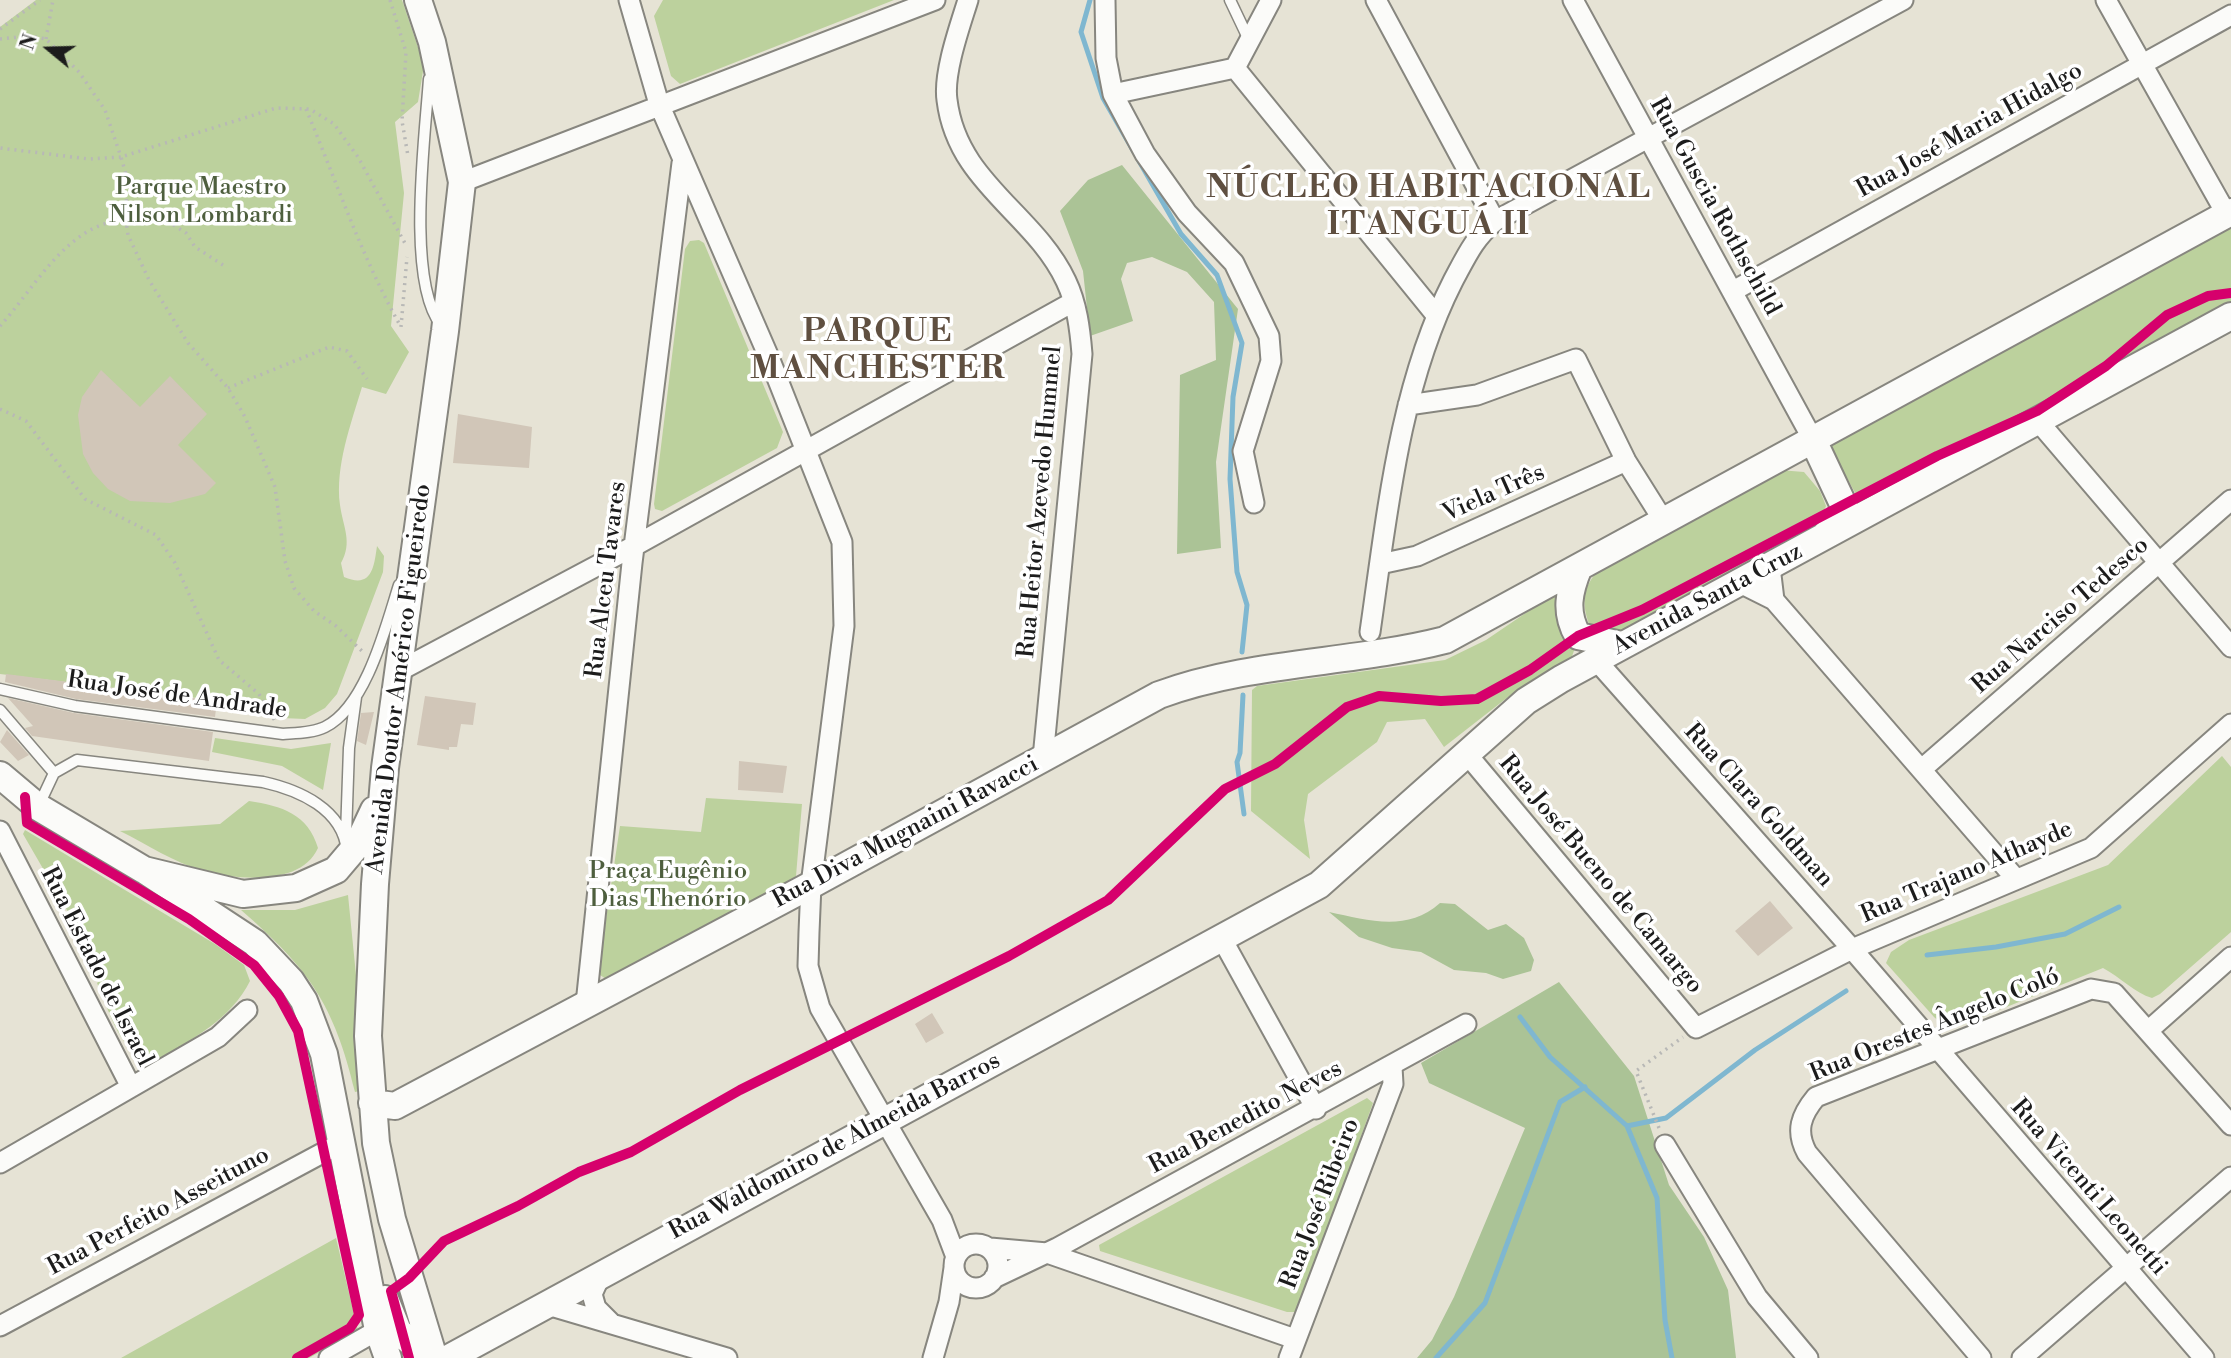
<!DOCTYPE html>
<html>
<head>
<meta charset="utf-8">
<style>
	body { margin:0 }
	#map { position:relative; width:2231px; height:1358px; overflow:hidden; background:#e6e3d5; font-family:"Libre Bodoni",serif }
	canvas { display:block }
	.north { position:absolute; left:14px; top:14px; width:70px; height:70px; -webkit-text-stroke:5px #fff; paint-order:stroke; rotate:289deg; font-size:19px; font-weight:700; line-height:28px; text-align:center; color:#1c1c1c }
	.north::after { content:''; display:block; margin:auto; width:24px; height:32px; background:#1c1c1c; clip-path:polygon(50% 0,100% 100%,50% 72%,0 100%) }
</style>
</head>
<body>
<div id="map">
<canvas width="2231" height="1358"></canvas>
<div class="north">N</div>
</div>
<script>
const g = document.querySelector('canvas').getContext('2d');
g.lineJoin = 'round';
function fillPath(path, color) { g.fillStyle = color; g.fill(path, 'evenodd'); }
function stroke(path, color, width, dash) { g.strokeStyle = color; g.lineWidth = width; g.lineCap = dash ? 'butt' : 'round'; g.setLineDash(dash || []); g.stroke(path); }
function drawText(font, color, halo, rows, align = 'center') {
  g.font = font + ' "Libre Bodoni",serif'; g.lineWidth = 7; g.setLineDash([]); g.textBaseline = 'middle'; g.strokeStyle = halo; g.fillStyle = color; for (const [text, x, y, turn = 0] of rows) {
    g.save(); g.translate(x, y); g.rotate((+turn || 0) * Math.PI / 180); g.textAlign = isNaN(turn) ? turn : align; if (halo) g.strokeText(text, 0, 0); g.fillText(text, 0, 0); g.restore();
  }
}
fillPath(new Path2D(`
	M36,0H402L424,65L418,102L395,122L404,193L391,326L409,352L386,394L362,387C351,424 335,466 340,505C343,527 353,542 341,563L344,577C372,589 374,567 377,546L384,556L383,572L337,694L325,708L305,719L282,718L213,700L0,674V27Z
	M663,0H894L680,84L671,76L654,16Z
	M2231,227V302L1870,501L1859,500L1830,447L1840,434L2077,312Z
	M699,240L704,243L783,432L777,448L662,511L655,509L654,504L685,249L690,241Z
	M1779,470L1804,472L1820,491L1826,506L1820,520L1630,629L1606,634L1589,624C1581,600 1583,588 1599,569Z
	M1561,589L1575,648L1571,659L1508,697L1444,747L1425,719L1387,722L1377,742L1308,794L1304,820L1310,859L1251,811L1252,690L1257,686L1445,660L1486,640Z
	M215,738L291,749L331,743L323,790L282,766L212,752Z
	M2222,756L2231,767V932L2160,994L2152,998C2135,993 2120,977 2103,968L1957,1027L1942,1024L1934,1017L1886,963L1891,952L1909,940L2108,865Z
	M706,798L802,804L796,876L790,883L606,979L600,975L599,965L620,826L701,832Z
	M249,801C282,806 308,814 318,848C301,886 238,880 204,871C175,863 146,844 120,831L220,824Z
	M25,830L215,944L244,965L250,981C231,1019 192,1040 156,1060C120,1058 110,1011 97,983L105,976L23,834Z
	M348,895L358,995L364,1090L355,1092C334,1004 309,969 241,910H295Z
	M1367,1098L1373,1103L1300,1306L1295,1312H1287L1100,1251L1099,1245Z
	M336,1238L358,1331L309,1358H121Z`), '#bcd19d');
fillPath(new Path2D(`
	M1122,165L1238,309L1216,462L1221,548L1177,554L1180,375L1216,360L1214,302L1187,272L1152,257L1127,263L1121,279L1133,321L1090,336L1083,271L1060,211L1088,180Z
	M1440,903L1455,904L1488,930L1506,924L1524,938L1534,960L1531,971L1503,979L1486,973L1454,970L1421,952L1392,948L1359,937L1329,912C1368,920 1406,933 1440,903Z
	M1559,982L1634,1076L1669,1185L1704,1237L1728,1290L1736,1358H1417L1432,1340L1454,1297L1525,1128L1429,1083L1421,1063Z`), '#abc396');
stroke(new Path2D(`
	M1090,0L1081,32L1103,98L1134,152
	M1139,161L1181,234L1217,275L1242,343L1233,397L1230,479L1237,572L1247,605L1242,652
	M1243,695L1240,753L1237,762L1244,814
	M1927,955L1996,947L2065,934L2119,907
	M1520,1017L1550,1057L1627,1126L1657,1198L1665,1320L1672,1358
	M1627,1126L1666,1118L1755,1050L1846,991
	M1436,1358L1485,1303L1560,1102L1585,1087`), '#7fb7d0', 5);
fillPath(new Path2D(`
	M101,370L140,407L170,376L207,414L178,445L216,483L205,494L170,503L130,501L108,489L93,473L83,454L78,415L82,397Z
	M458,414L532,427L529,468L453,463Z
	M6,674L217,701L215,717L76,699L5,682Z
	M425,696L476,703L473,725L461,724L457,747H449V750L417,745Z
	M8,698L74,713L213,732L209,761L32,736L25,728L33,726Z
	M374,712L366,745L357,741L361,713Z
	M7,730L29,755L18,761L0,742Z
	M739,761L787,766L783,793L738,790Z
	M1770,901L1793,928L1758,956L1735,931Z
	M932,1013L944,1033L926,1043L915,1024Z`), '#d1c6b8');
const service = new Path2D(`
	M1230,0L1249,40
	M429,79C425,137 406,281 441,325
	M0,689L75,706L283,734C297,733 313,733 325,727C366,707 386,626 399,585
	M0,710L54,773
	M39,805L54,773L77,760L263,782C299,790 343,809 347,851
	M346,835L349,748L356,697`);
const minor = new Path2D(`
	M629,0L659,104L768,355L842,542L844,626L811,885L809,932L808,966L820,1008L942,1220L956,1257
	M968,0C960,26 943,73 947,100C957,183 1034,213 1066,281C1077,304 1080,329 1082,354L1043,758
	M1105,0L1106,58L1113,94L1145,154L1187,213L1234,263L1269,336L1271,361L1243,451L1254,503
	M1376,0L1495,221
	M1573,0L1812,438
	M2106,0L2227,215
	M1235,68L1436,315
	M1235,68L1271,0
	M1113,94L1235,68
	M462,182L935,0
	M1733,291L2231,15
	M1408,405L1477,395L1576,359L1626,461L1663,520
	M2038,421L2231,647
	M1380,564L1417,556L1626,461
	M1740,583L1774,600L1770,567
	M1774,600L2016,879
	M1370,632C1387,515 1399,387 1453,281C1466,257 1474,238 1495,221L1903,0
	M1596,660L1852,949L2204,1358
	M399,671L636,545L1073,302
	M1466,753L1696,1028L1852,949L2091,848L2231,724
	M1923,768L2231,500
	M0,831L131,1087
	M1222,939L1316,1109
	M586,1004L632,563L682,163
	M2149,1030L2231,957
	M1665,1145L1757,1297L1808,1358
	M0,1163L218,1037L247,1010
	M954 1266a22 22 0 1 1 44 0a22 22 0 1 1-44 0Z
	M990,1248L1047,1253L1295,1339
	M602,1272L592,1294L596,1308L610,1322
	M994,1278L1057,1248L1466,1024
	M544,1304L727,1358
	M0,1326L341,1143
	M329,1358L378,1330
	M933,1358L949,1302L954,1268
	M1289,1358L1393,1084L1392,1067
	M1981,1358L1807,1153C1795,1131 1801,1115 1816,1097L2091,989L2114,993L2231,1125
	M2022,1358L2231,1177`);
const secondary = new Path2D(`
	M418,0L432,42L462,182L445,331L385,768L375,884L368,1036L376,1143L392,1219L434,1358
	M1812,438L1844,506L1838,523L1825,535
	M1579,567C1569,591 1564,612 1578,636L1622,645
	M0,775L38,807L144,870L243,894L296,888L336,870L358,844L374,810
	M144,870L255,943L291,981L304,1001L324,1054L378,1330L388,1358
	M372,1103L395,1106L811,885L1159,695C1251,661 1351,664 1445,640L2231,212
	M385,1299L398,1331L429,1358
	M449,1358L1319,885L1526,701L1561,679L2231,316`);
stroke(service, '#87867f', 13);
stroke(minor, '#87867f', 23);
stroke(secondary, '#87867f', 30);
stroke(new Path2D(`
	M390,0L406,52L402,121L408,156
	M0,29L40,0
	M0,39L30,36L46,39L79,72L105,110L121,157L89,159L0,148
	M46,39L53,0
	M306,109C337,183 362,258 401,327L407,257
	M223,265L195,247L186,233L169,222L126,220L128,235L149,280L188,343L228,388L245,417L275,487L285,561L294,588L314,611L336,626L364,653
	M0,326C35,288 68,222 126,220L127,178L121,157L276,108L310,109L334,124L358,157L407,247
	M228,388L329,347L347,351L367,379
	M0,409L26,421L85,499L156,535L175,563L219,660L259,694L275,721
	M1659,1128L1636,1071L1683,1037`), '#b8b8b6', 3.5, [2, 5]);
stroke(service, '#fbfbf9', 10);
stroke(minor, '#fbfbf9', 19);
stroke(secondary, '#fbfbf9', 26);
stroke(new Path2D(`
	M25,797L27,823L189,919L254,965L279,996L298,1031L359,1315L350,1328L297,1358
	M409,1358L391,1291L409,1278L444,1241L518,1206L579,1172L631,1152L740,1090L1009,956L1108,900L1225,789L1275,764L1347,707L1379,696L1441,701L1477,699L1530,670L1578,636L1642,610L1937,456L2037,411L2106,366L2167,315L2208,296L2231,293`), '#d6006c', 10);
drawText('24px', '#1c1c1c', '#fff', [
	["Rua José Maria Hidalgo",1970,131,-29],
	["Rua Guscia Rothschild",1714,207,61],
	["Viela Três",1494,494,-24],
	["Rua Heitor Azevedo Hummel",1041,502,-85],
	["Rua Alceu Tavares",607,580,-83],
	["Avenida Santa Cruz",1708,600,-28],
	["Rua Narciso Tedesco",2061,616,-41],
	["Avenida Doutor Américo Figueiredo",400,679,-83],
	["Rua José de Andrade",177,696,8],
	["Rua Clara Goldman",1758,806,48],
	["Rua Diva Mugnaini Ravacci",906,833,-28],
	["Rua Trajano Athayde",1967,873,-23],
	["Rua José Bueno de Camargo",1600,875,50],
	["Rua Estado de Israel",96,967,63],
	["Rua Orestes Ângelo Coló",1935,1026,-22],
	["Rua Benedito Neves",1246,1118,-28],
	["Rua Waldomiro de Almeida Barros",835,1147,-28],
	["Rua Vicenti Leonetti",2088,1188,49],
	["Rua José Ribeiro",1321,1204,-69],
	["Rua Perfeito Asseituno",159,1212,-28]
]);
drawText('24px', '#4e5f3e', '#fff', [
	["Parque Maestro",201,188],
	["Nilson Lombardi",201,216],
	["Praça Eugênio",668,872],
	["Dias Thenório",668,900]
]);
g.letterSpacing = '2px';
drawText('bold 32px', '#5f4f40', '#fff', [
	["NÚCLEO HABITACIONAL",1429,189],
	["ITANGUÁ II",1429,226],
	["PARQUE",878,333],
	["MANCHESTER",878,370]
]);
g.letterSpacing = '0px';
</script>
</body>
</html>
